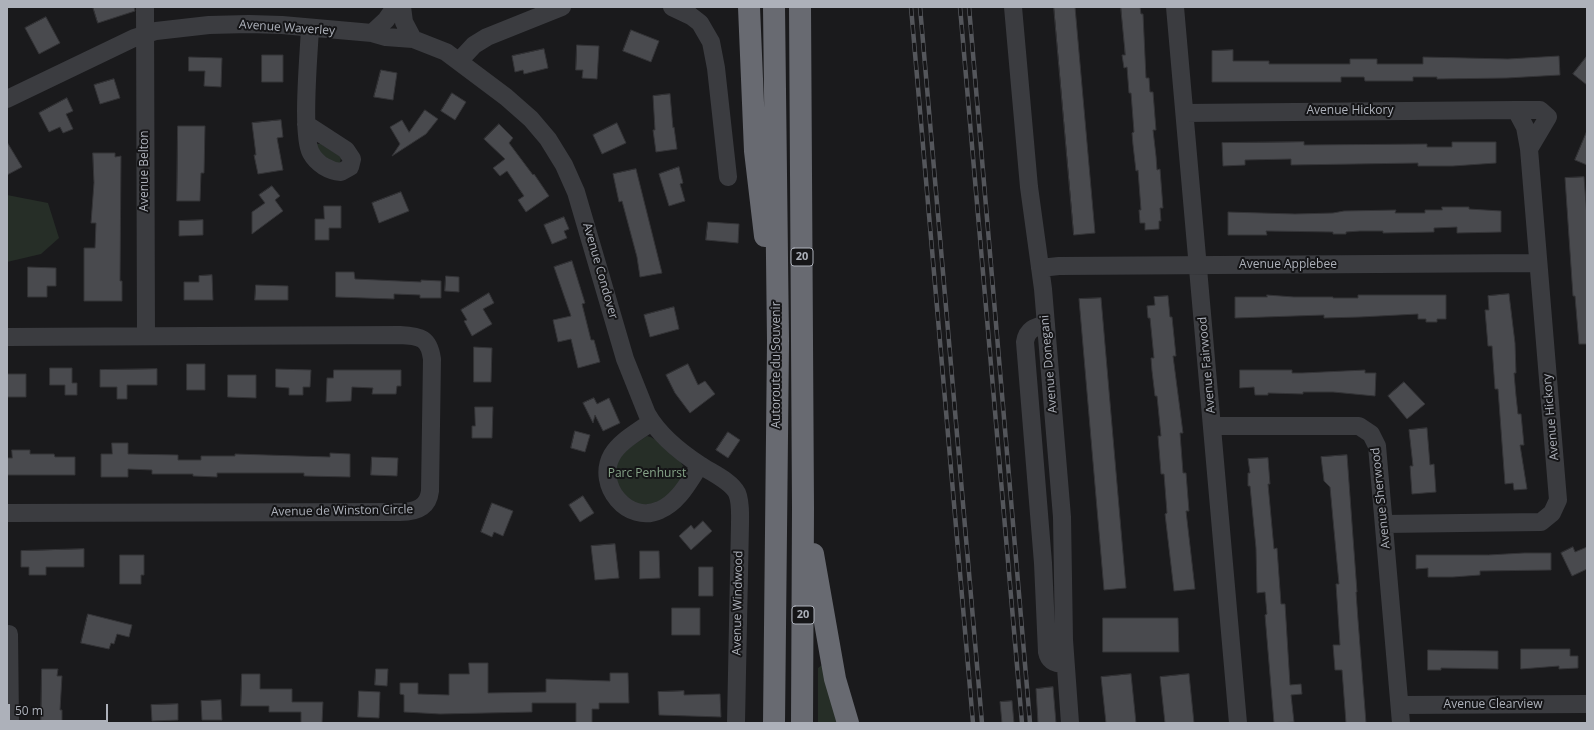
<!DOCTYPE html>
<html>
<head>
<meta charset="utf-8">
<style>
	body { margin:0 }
	#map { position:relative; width:1594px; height:730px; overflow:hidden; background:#1a1a1c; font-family:"Open Sans",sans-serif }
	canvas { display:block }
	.frame { position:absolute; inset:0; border:8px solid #adb1ba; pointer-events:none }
	.scale { position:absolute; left:8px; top:704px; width:100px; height:18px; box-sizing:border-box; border:2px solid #adb1ba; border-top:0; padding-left:5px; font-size:12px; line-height:14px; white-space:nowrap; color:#adb1ba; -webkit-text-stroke:3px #151517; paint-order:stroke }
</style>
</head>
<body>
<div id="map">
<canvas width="1594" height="730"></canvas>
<div class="frame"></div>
<div class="scale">50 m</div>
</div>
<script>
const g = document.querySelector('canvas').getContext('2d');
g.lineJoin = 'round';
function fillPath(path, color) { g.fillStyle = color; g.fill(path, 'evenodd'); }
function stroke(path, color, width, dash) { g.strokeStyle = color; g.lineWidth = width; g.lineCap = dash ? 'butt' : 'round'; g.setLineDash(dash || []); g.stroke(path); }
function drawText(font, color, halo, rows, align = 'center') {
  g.font = font + ' "Open Sans",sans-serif'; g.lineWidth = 4; g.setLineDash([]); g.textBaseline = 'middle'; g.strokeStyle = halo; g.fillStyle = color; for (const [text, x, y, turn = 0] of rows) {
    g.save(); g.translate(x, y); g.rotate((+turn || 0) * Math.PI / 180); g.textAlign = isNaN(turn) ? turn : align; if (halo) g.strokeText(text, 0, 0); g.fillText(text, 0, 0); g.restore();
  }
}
fillPath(new Path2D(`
	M316,144H321L341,157L340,163L337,165L318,152Z
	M7,195L48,203L59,238L41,254L7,262Z
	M647,436C656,437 683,460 685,470L679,484L658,505L632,504L615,484L617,460L620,454Z
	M822,665L844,723H818V668Z`), '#262e27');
const building = new Path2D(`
	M93,7H134L135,11L98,23Z
	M1054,7H1075L1095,233L1074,235Z
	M1121,7H1140L1141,14H1143L1146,78H1149L1150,92H1153L1156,130H1153L1156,156L1157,170L1160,169L1163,208H1160L1161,221H1159V229L1145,230V223H1140L1139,210H1141L1138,170L1136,171L1133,145L1132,133L1134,132L1131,93H1129L1127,67L1124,68L1122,55H1125Z
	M46,17L60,43L39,54L25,28Z
	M631,30L659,41L651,62L623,51Z
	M577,45L599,46L597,79L582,78L583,70H576Z
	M544,49L548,68L524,74L523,70L515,72L512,56Z
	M1233,50V61H1269V64H1350V59H1377V64H1423V57L1508,59L1559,56L1560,75L1507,78L1437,79V77H1413V81H1365L1364,77H1341V82H1212V51Z
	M262,55H283V82H262Z
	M1587,56V85L1573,74Z
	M189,57L222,58L221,87L204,86L205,71H189Z
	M381,70L397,73L393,100L374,97Z
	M114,79L120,98L100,104L94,85Z
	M452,93L466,102L455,120L441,111Z
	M670,94L673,128L674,127L677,149L656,152L653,130H655L653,96Z
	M67,98L73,111L66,114L73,129L63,133L60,127L49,132L39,113Z
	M425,110L438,119L426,134L392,156L400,144L390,127L402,120L409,132Z
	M281,120L283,137L277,138L283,170L258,174L254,155H256L252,123Z
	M617,123L626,143L602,154L593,135Z
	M499,124L513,138L509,143L533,175L534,174L549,196L526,212L518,200L524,196L507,171L500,176L493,168L505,159L484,139Z
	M178,126H205L204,173H201L200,201H177Z
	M1587,131V165L1575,160Z
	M7,142L22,167L7,175Z
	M1304,142V145L1427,144V147H1452V142H1496V163L1453,166H1418V163L1291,165V159L1245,160V165L1223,166L1222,143Z
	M93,153H115V157L121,156L120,281H122V301H84V248H95L96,223H91L94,183Z
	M679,167L683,183L680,184L685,201L669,206L659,174Z
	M636,169L662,273L640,277L637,257L622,201L619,202L613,174Z
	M1584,177L1587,217V344H1579L1575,296H1573L1565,178Z
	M272,186L280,196L275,200L283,211L252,234V212L265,203L259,195Z
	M401,192L409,211L379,223L372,203Z
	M324,206H341V228H329V240H315V219H324Z
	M1442,207H1469V209L1501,211V232L1457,233V227L1434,228V232L1383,233V231H1360L1346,232V234H1333V232L1266,231L1267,235H1228V212L1295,214L1333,213L1344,211L1396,210L1395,213H1425V210H1442Z
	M564,217L569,229L564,231L567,238L552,244L544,225Z
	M203,220V235L179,236V221Z
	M708,222L739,224L738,243L706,240Z
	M572,261L585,303L582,304L591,340H594L600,362L578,368L571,339L558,342L553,320L571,316L554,267Z
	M28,267L56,268V286H47V297H28Z
	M336,272H354L355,279L421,282V280L441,281V298H420V295L394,294V299L336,297Z
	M212,275L213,300H184V282H199V276Z
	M446,276L459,277V292L445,291Z
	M256,285L288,286V300H255Z
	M489,293L494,303L483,309L492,324L472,336L464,321L467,320L461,310Z
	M1509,294L1515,343L1516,373H1514L1516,396L1518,414H1521L1524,445H1520L1527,489L1514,490L1513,483L1505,484L1498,389H1495L1492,346H1488L1485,310H1489L1488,296Z
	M1267,295L1294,297H1333V298H1358V295H1446V319H1437V322H1426V319H1418V314L1360,317L1324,318V315L1235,318V297H1267Z
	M1168,296L1170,317H1172L1176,356H1173L1183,433H1180L1183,473H1186L1189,511H1186L1195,589L1174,591L1165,514L1167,513L1164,474H1161L1160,461L1158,436H1161L1157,396H1155L1152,371L1151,358H1154L1150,318H1148L1147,306L1155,305L1154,297Z
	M1101,298L1126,588L1104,590L1079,299Z
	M674,307L679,329L650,337L644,315Z
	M474,347L492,348L491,382H474Z
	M187,364H205V390H187Z
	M688,364L698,385L705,381L715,394L690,413L675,393L666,375Z
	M50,368H72V383H77V395H65V385H50Z
	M157,369V385H127V399H117V387H100V370Z
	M276,369L311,370L310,387H303V395H289V388L276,387Z
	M334,370H401V386H397L396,394H372L373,388L352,387L351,401L326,402L327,378H333Z
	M1240,370H1292V373H1302L1365,370V373H1376L1375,396L1333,392H1303V394L1268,393V395H1255L1254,387L1240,388Z
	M7,374H26V397H7Z
	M228,375H256V398L228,397Z
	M1404,382L1425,404L1407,419L1388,396Z
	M594,398L597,404L609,398L620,423L603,431L595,415L593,423L583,403Z
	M475,407H493L492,438H472V426H475Z
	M1427,428L1430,465L1434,464L1436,492L1412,494L1410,466H1413L1409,430Z
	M575,431L590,435L585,452L571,448Z
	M728,432L740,440L728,458L716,450Z
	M112,443H128V454L178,455V460H201V456H235V454L330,457V453L350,454V477L304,476V473H217V477L193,476V474H152V470L128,469V477H101V454H112Z
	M12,450H30V454H54L55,457H75V475H7V458H12Z
	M1347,455L1357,592H1356L1358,620L1366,723H1346L1342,670H1335L1333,645H1340L1336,584H1339L1330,487L1324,481L1321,457Z
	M372,457L398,458L397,476L371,475Z
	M1268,458L1270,484H1268L1274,549L1277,548L1281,604H1285L1290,685L1301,684L1302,694L1291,695L1294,722L1280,723H1274L1265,615L1267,614L1265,592L1257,593L1256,548L1250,486H1248V473H1250L1248,459Z
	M583,496L594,513L580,522L569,505Z
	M492,503L513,511L503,536L494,532L492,537L481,532Z
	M703,521L712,531L691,550L679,536L691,525L694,529Z
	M615,544L619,578L595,580L591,546Z
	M1573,547L1575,552L1587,547V569L1572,576L1561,553Z
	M84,549V567H46V575H29V567H21V551Z
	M640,551H659L660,578L640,579Z
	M1524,553H1551V570L1480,571V575L1453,577H1428V568L1416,569V555H1488Z
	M120,555H144V575H141V584H120Z
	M699,567H713V596H699Z
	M672,608H700V635H672Z
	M88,614L132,625L129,637L117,634L114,644L111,643L109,649L81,643Z
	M1103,618H1178L1179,652H1103Z
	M1521,649H1570V656H1578V668L1559,669V666L1521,669Z
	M1428,650L1498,651V669L1441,668V670H1428Z
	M469,663H488V693L546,692V679L610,681V673H628L629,703H599V709H592V723H576V703H532V712L440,714L404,712V695L400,694V683H418V694L449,695V674H469Z
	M42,669H58L57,676H62L60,710H62V723H41Z
	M376,669H388L387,686L375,685Z
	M242,674H260V689H292V702H323L322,723H301V712H269V706H241Z
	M1131,674L1136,723H1106L1101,677Z
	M1189,674L1194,723H1165L1160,677Z
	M1053,687L1056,723H1038L1036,689Z
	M359,691L380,692L379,718L358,717Z
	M684,691V695L720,694L721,717L659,715L658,692Z
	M221,700L222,720H202L201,701Z
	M1012,701L1014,723H1002L1000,702Z
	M178,704V720L152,721L151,705Z`);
fillPath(building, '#494a4e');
stroke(building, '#343437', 1);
stroke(new Path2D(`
	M145,7L146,335
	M402,7L404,22L413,39
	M672,7L691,16L700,23L711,42L716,68L728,177
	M1013,7L1029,187L1043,289L1062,517L1064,640L1070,723
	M1175,7L1238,723
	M372,33L386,20L395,7
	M460,60L474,45L487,37L562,7
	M7,99L134,38L156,31L209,25L249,24L282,25L372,33L386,37L413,39L446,52L506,97L531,119L548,139L564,165L576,192L625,359L647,414C659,435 680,452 700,465C712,473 731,481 737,493C741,502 740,514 740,524L736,723
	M1516,110L1525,127L1529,149
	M1185,113L1516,110H1540L1548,117L1529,149L1558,500L1552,513L1541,522L1384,524
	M306,124L346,150L352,159L350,167L341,172C329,171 317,164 311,153C301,135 309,53 310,28
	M1040,268L1059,266L1537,263
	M1046,324C1035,327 1027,329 1025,342L1043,563L1047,652C1049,662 1056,664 1065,664
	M7,337L400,335C421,336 429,338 432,359L430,491C428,508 415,512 400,512L7,513
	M651,422C638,432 620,441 612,455C595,485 628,525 660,510C679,502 689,481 700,465
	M1212,426H1359L1371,434L1377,446L1401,723
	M9,634L10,723
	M1400,705L1587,704`), '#3b3c40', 18);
stroke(new Path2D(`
	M749,7L755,151L765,236
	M774,7L778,341L774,723
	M800,7L803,508L802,723
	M813,554L835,679L848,723`), '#686a71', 22);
const rail = new Path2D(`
	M911,7L973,723
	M920,7L982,723
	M960,7L1022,723
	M969,7L1030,723`);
stroke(rail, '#54565b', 4.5);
stroke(rail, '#151517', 3, [9]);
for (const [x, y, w] of [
	[802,257,22],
	[803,615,22]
]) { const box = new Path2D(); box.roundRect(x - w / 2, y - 9, w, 18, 3); g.fillStyle = '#151517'; g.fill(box); stroke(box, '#adb1ba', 1); }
drawText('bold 11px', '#adb1ba', null, [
	["20",802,257],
	["20",803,615]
]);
drawText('12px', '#adb1ba', '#151517', [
	["Avenue Waverley",287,28,4],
	["Avenue Hickory",1350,111],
	["Avenue Belton",145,171,-90],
	["Avenue Applebee",1288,265],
	["Avenue Condover",600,271,74],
	["Avenue Donegani",1049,364,-95],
	["Autoroute du Souvenir",777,365,-90],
	["Avenue Fairwood",1207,365,-95],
	["Avenue Hickory",1551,417,-95],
	["Avenue Sherwood",1381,498,-96],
	["Avenue de Winston Circle",342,511,-1],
	["Avenue Windwood",738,603,-89],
	["Avenue Clearview",1493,705]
]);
drawText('12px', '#86a388', '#151517', [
	["Parc Penhurst",647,474]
]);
</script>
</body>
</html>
